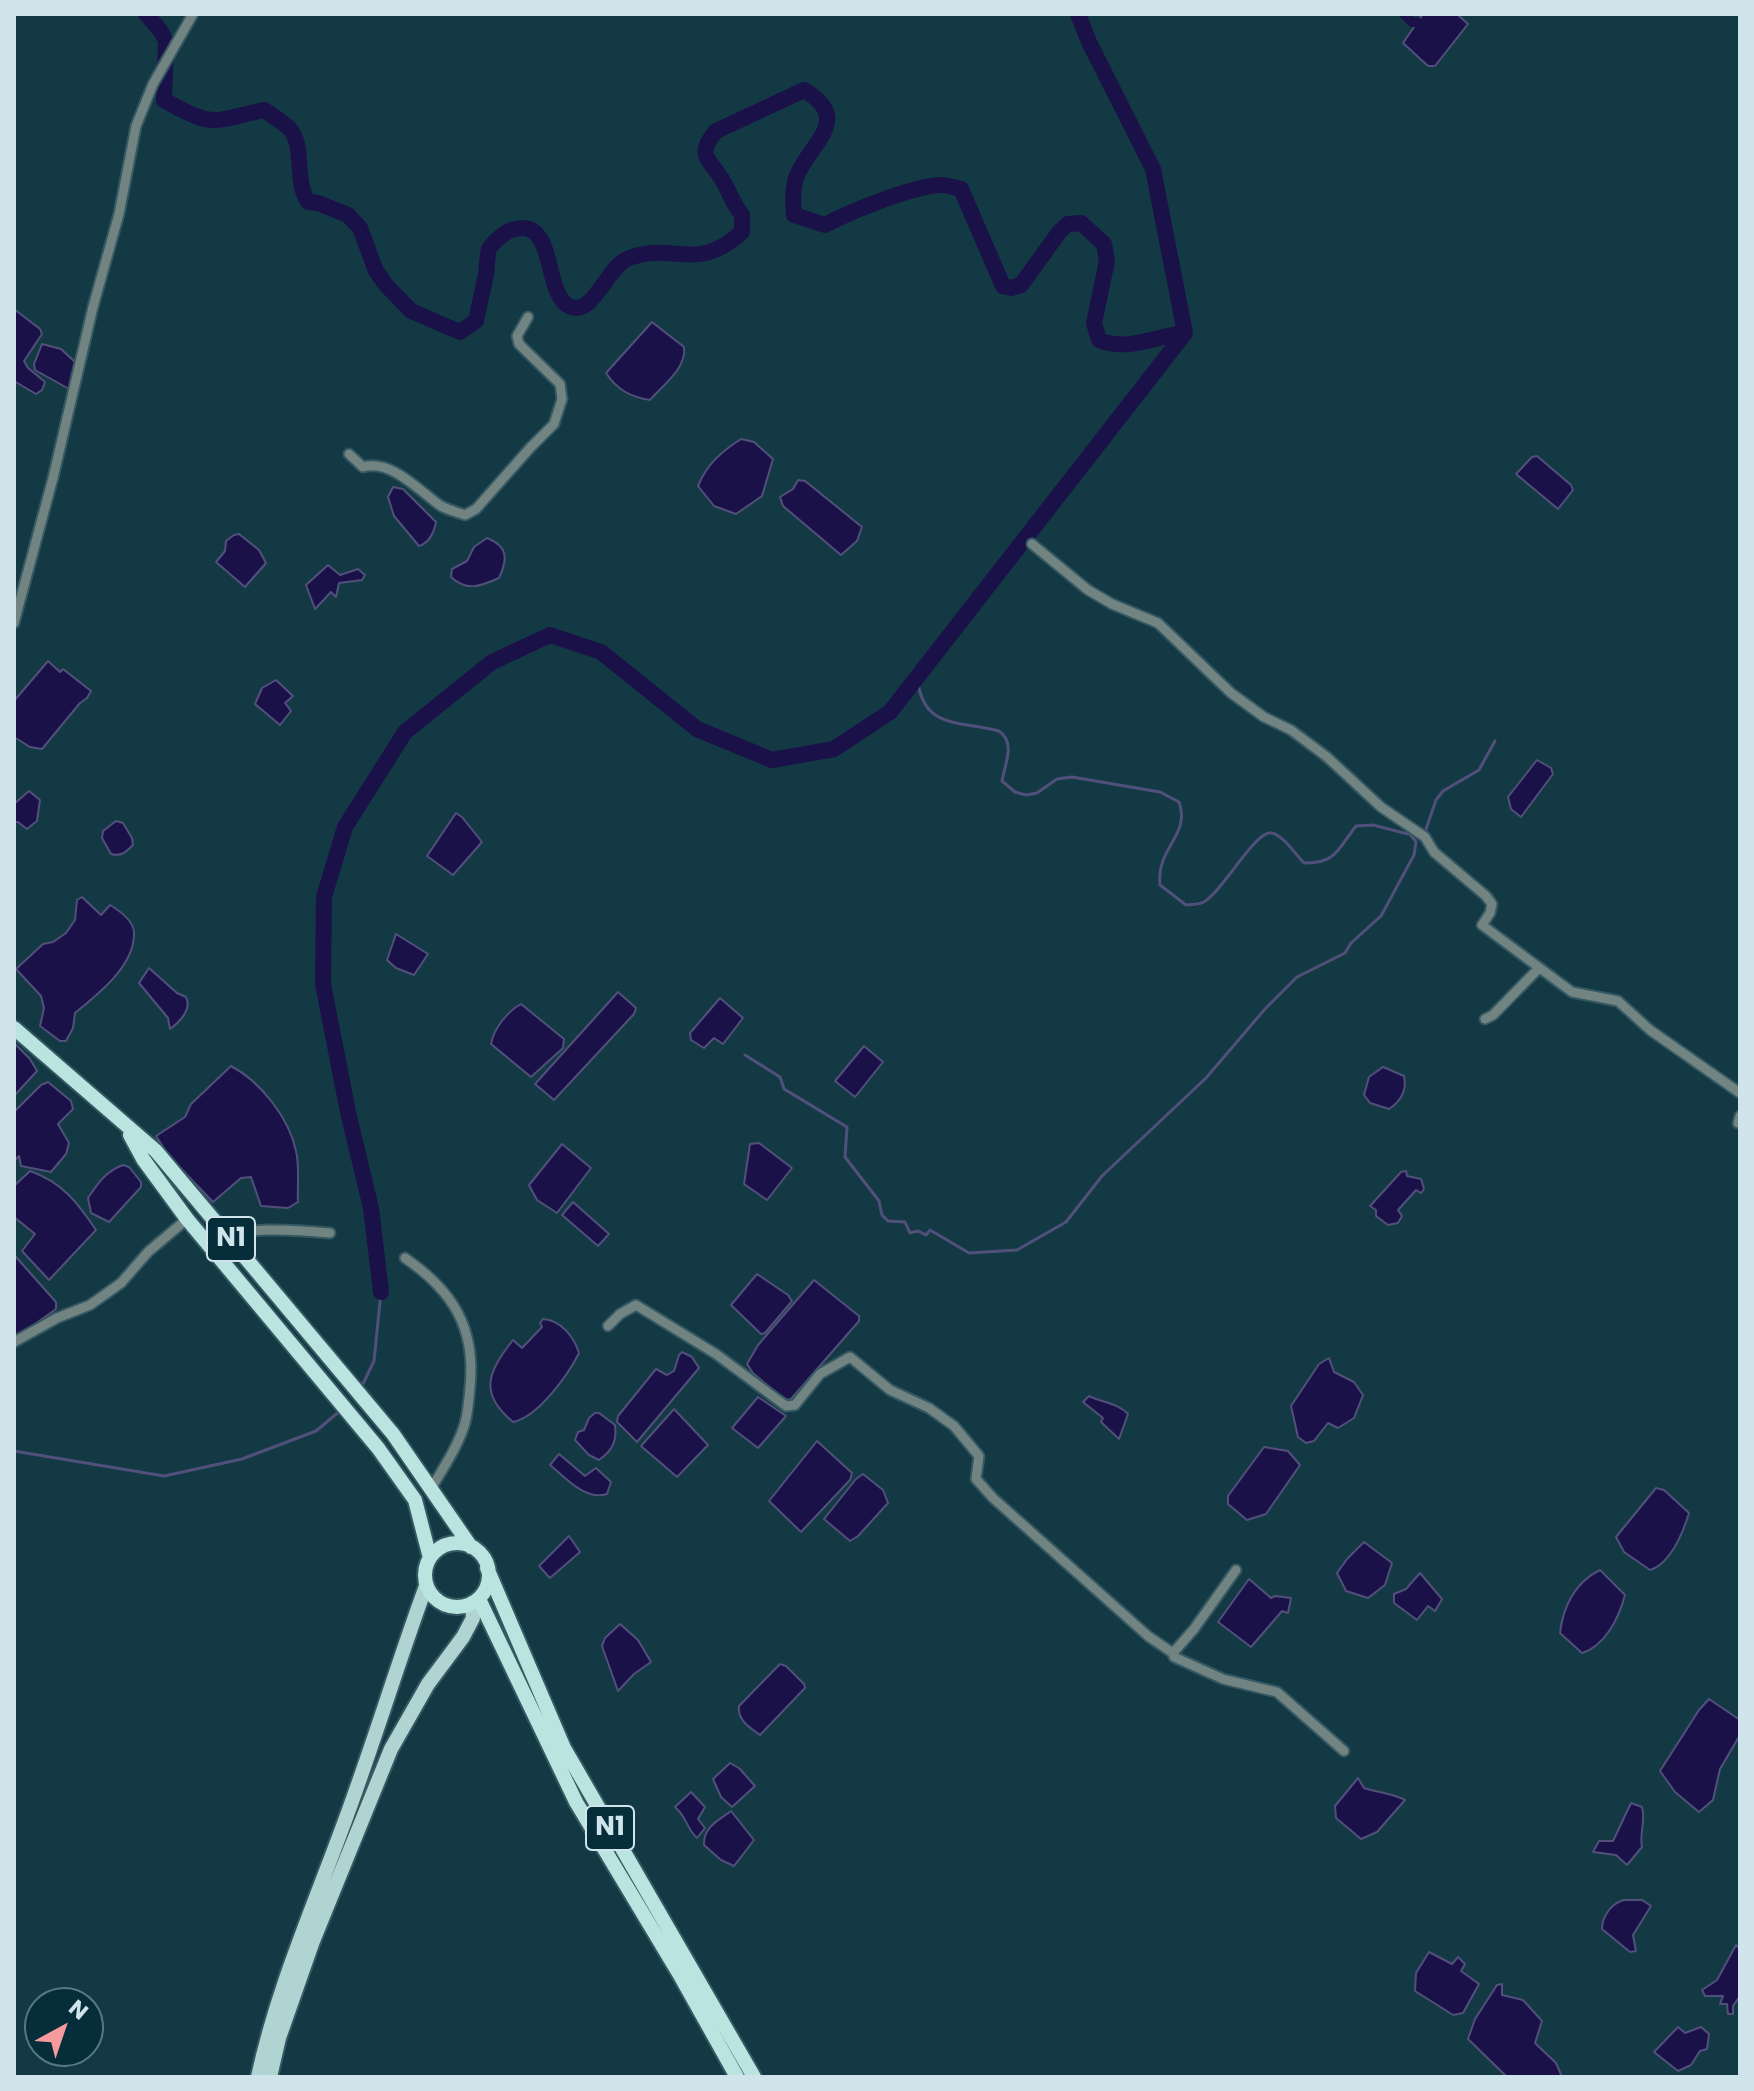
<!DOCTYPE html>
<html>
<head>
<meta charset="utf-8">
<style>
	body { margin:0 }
	#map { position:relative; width:1754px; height:2091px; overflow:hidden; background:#133944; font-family:Poppins,sans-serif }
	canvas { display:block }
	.frame { position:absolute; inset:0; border:16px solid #d0e4eb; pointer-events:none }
	.north { position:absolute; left:24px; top:1987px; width:80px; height:80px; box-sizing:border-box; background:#062e3a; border:2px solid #577781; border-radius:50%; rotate:40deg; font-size:22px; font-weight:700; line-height:32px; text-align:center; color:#d0e4eb }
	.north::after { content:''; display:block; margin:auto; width:28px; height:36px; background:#f59b9e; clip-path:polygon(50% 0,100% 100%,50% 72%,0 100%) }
</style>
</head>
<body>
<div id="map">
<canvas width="1754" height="2091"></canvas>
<div class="frame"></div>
<div class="north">N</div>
</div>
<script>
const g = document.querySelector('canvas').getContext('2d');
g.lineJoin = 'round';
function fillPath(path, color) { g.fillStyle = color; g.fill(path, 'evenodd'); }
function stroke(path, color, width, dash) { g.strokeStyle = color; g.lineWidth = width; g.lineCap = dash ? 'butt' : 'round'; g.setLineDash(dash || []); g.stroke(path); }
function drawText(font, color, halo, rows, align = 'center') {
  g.font = font + ' Poppins,sans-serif'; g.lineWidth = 7; g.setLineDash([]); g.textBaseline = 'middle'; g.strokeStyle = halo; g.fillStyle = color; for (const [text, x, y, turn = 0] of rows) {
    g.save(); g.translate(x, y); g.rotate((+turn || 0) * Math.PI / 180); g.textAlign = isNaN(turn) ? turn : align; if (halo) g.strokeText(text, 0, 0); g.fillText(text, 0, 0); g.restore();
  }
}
const water = new Path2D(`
	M1423,14H1457L1468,24L1435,66H1428L1403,43Z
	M14,309L40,329L42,334L24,361L28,368L45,382L42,390L36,394L14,381Z
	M652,322L684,347C687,368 663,385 650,400C631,397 617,390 606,373Z
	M42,344L61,349L76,363L69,389L35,370L34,364Z
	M741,439L754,442L773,459L762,496L736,514L714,506L698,486C707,464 721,452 741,439Z
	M1537,456L1571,485L1573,490L1558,509L1516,474L1532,457Z
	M798,480L805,481L862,527L857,541L841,555L783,506L780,497L793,489Z
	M393,487L403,489L436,522C434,532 429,543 419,546L394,516L388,497Z
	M239,534L259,550L266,563L245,587L216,562L225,551L226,541L234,535Z
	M487,538C508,546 508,559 499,578C481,586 467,592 451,577L452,569L467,561L474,547Z
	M328,565L340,575L358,569L365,575L362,580L339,583L336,597L331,592L315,609L306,585Z
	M48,661L60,672L63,669L91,691L87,698L80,703L42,749L30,747L14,737V701Z
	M276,680L293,696L285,703L291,711L280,725L255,704L262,688Z
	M1537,760L1551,768L1553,774L1521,817L1511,809L1508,797Z
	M29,791L40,800L37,821L27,829L18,822H14V804Z
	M456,813L462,817L482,842L453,875L427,856Z
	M116,821L123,823L132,838L133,845C126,852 121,857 111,854L102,838L103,831Z
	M82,897L101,915L110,905C120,911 134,921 134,933C135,966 97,995 75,1013L73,1028L66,1041H60L40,1026L44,1008L41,996L16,969L43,944L53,942L66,933L75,920L77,900Z
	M396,934L428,954L414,975L396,968L387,960Z
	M149,968L177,993L186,997C192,1009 180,1022 170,1029L168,1018L139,983Z
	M618,992L636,1008L634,1014L554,1100L535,1084Z
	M720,998L743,1018L723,1044L714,1038L704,1048L691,1040L690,1033Z
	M521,1004L564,1039L563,1048L531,1077L491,1044C494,1028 507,1012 521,1004Z
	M14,1043L30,1059L37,1071L14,1096Z
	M864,1046L883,1062L855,1097L835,1081Z
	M231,1066C260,1081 289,1118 296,1151C300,1167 297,1186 298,1202L288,1208L261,1206L251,1177L241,1178L213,1202L169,1156L156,1136L185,1117L191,1104Z
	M1383,1067L1404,1076C1407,1090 1401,1101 1389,1109L1370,1103L1364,1095L1369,1077Z
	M48,1082L71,1101L73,1109L58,1124L69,1143L66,1154L51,1172L21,1166L19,1156L14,1161V1112L41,1085Z
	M759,1143L792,1168L767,1200L744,1184L750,1144Z
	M562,1144L591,1168L557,1213L537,1200L529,1185Z
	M123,1165L129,1167L141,1182V1187L109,1222L91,1213L88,1198C98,1183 106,1171 123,1165Z
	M30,1171C62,1182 78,1203 96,1230L49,1280L22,1251L35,1234L14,1217V1186Z
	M1406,1171L1407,1176L1421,1179L1424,1189L1421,1193L1416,1190L1398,1210L1402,1216L1398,1223L1388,1225L1376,1216V1210L1370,1206L1401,1172Z
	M573,1202L609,1234L598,1246L562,1215Z
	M14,1257H16L56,1302V1309L14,1339Z
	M757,1274L788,1295L792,1301L765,1333L761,1334L731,1305Z
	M814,1280L859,1316V1321L791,1399L785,1400L753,1373L747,1364L758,1345Z
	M543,1319C561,1320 574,1337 579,1353C568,1375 538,1417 513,1422C478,1393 488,1372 513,1340L522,1348L542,1327L540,1323Z
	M682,1352L692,1357L699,1368L637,1442L617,1422L618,1416L656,1369L667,1375L674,1371L679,1355Z
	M1329,1358L1334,1372L1354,1382L1363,1395L1354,1418L1338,1428L1328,1423L1314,1441L1306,1443L1298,1437L1291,1406L1319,1364Z
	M1089,1396C1103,1403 1118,1403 1128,1414L1119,1439L1101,1422L1103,1418L1083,1402Z
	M758,1397L786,1416L758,1448L732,1428Z
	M674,1409L708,1445L677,1477L641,1446Z
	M595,1413H599L615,1425C617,1441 613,1450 599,1460L589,1455L575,1440L578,1432L584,1430L589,1418Z
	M817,1441L852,1473L850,1480L801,1532L769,1501Z
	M1264,1447L1288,1451L1300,1465L1266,1514L1247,1520L1228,1504V1496Z
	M559,1454L585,1476L596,1468L611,1482L607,1494C585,1501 565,1477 550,1465Z
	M863,1474L883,1490L888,1503L858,1536L850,1541L824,1519L856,1479Z
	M1656,1488L1664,1490L1689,1513C1683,1533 1670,1564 1650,1570L1624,1552L1616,1537Z
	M569,1536L580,1552L550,1578L539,1566Z
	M1364,1542L1392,1563L1385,1585L1368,1598L1346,1591L1337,1573L1347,1559Z
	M1600,1570L1625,1595C1619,1618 1605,1646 1582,1653L1560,1633C1563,1607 1575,1582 1600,1570Z
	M1420,1573L1442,1599L1435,1611L1428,1606L1417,1620L1394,1603V1594L1406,1589Z
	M1249,1579L1271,1598L1275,1596L1291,1598L1288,1613L1282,1611L1251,1647L1218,1622Z
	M620,1624L638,1640L651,1662L634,1674L618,1691L602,1646L605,1638Z
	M780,1664L786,1666L804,1684L805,1688L760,1735C750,1728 737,1720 739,1706Z
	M1709,1699L1740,1720V1735L1720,1769L1713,1800L1699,1812L1675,1792L1660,1771L1699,1710Z
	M730,1763L739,1768L755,1786L732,1807L721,1797L713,1779Z
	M1358,1778L1364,1788C1379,1793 1389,1792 1405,1800L1377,1832L1361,1839L1336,1818L1335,1806Z
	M691,1792L705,1807L698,1819L705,1828L697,1838C686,1828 687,1817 675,1807Z
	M1631,1803L1642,1807C1646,1822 1639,1834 1642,1847L1627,1865L1616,1855L1593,1852L1599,1841H1613Z
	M731,1811L754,1840L734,1866L721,1860L704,1845C703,1827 719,1820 731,1811Z
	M1624,1900H1642L1651,1906L1633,1935L1636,1951L1630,1952L1602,1929C1602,1916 1612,1903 1624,1900Z
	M1736,1945L1740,1949V1996L1733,2006V2014H1728L1727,2004H1720L1723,1996H1705L1702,1990L1717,1980Z
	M1429,1952L1452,1964L1458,1957L1465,1964L1461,1971L1479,1984L1463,2013L1453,2015L1415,1991L1416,1973Z
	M1502,1984V1995L1523,2000L1542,2021L1535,2043L1556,2063L1562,2077H1507L1468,2039L1475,2019L1497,1985Z
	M1678,2027L1685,2033L1701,2027L1709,2034L1707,2049L1700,2051L1691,2065L1678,2071L1654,2052Z`);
fillPath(water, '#1b1149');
stroke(water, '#51507a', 2);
stroke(new Path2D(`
	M917,677C923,730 957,720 999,731C1016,743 1005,763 1002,781L1015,792L1026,795L1037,793L1057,779L1072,777L1160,792L1179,802C1191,836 1156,847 1160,885L1186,905C1192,904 1198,905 1204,902C1223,891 1256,829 1272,833C1284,836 1296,855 1304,863C1336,864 1338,849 1356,826L1373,825L1408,834
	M1424,835L1436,800L1443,791L1479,770L1495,741
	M745,1055L780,1077L784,1089L847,1127L845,1157L879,1201L882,1215L888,1221L905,1222L910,1233L918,1231L926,1235L930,1230L969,1253L1017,1250L1066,1222L1102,1176L1206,1078L1265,1009L1297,977L1345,953L1351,943L1381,916L1414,855L1416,842L1410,834
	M362,1386L374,1361L381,1292
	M14,1451L164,1476L242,1459L316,1431L341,1410`), '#51507a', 3);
stroke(new Path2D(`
	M1404,14L1412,22H1417`), '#1b1149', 10);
stroke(new Path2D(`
	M146,14L160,30L166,41L164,100C214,129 212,121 264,110C273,116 283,122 290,129C305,147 294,180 308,202L318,203L348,215L360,228L376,271L386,285L411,311L460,332L476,321C479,305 483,290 486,274C487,267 487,256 489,249C493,242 505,232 512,230C558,214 542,297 571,307C593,315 608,267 627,259C673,240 695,275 742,232V215C733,204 730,193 723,181C710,159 695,156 716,131L804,90C855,120 808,144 796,178C792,190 793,204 794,215L825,225C849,212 915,185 942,185C948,185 955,188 961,189L1003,286L1011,288L1021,285L1060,231L1068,224L1081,223L1104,244L1107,261L1094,323L1099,340C1127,352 1156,336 1185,333
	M381,1292L371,1208L348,1112L323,984L324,897L345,827L405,732L492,662L550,635L601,652L697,729L772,760L834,749L890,712L1185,333L1153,169L1089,42L1078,14`), '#1b1149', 16);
const minor = new Path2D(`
	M349,454L363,467C392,459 419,491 441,506C448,510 457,512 465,515L476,509L530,448L554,424L562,399L560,384L519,344L517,336L528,317
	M1032,544L1088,590L1112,604L1158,623L1231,693L1264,717L1291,730L1327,757L1381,807L1425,837L1434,852L1486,896L1492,904L1490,913L1482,925L1572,992L1618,1001L1650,1030L1740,1093
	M14,623L53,478L93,307L119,214L136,126L153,84L193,14
	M1485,1019L1493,1015L1539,968
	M1738,1123L1740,1116
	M204,1239C246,1227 287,1229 330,1233
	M405,1258C453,1291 476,1328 470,1387C469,1399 468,1412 465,1423C458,1447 443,1468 431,1489
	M608,1326L620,1314L636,1305L716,1354L786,1406L795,1405L820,1374L850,1357L890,1390L929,1408L954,1426L979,1456L976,1479L993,1498L1148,1636L1173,1653
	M14,1342L57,1318L90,1305L121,1283L148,1252L187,1219
	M1236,1570L1194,1629L1173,1653L1174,1657L1223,1679L1277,1692L1344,1751`);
const primary = new Path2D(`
	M258,2077C276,1993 310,1915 340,1834C371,1752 396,1668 426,1586
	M270,2077L279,2038L313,1941L391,1749L428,1684L463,1637L473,1618L472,1603`);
const trunk = new Path2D(`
	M14,1028L156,1151L393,1434L471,1547
	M130,1135L143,1159L187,1219L378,1448L415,1500L430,1558
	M425 1575a32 32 0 1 1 64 0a32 32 0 1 1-64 0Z
	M487,1568L564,1748L754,2077
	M479,1599L576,1802L681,1977L737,2077`);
stroke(minor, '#355862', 13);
stroke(primary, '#355862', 18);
stroke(trunk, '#355862', 18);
stroke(minor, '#728482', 9);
stroke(primary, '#afd4d1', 14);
stroke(trunk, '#bae4e0', 14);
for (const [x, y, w] of [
	[231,1239,48],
	[610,1828,48]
]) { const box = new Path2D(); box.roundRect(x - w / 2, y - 22, w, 44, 6); g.fillStyle = '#062e3a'; g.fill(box); stroke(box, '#d0e4eb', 2); }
drawText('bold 26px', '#d0e4eb', null, [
	["N1",231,1239],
	["N1",610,1828]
]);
</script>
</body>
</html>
